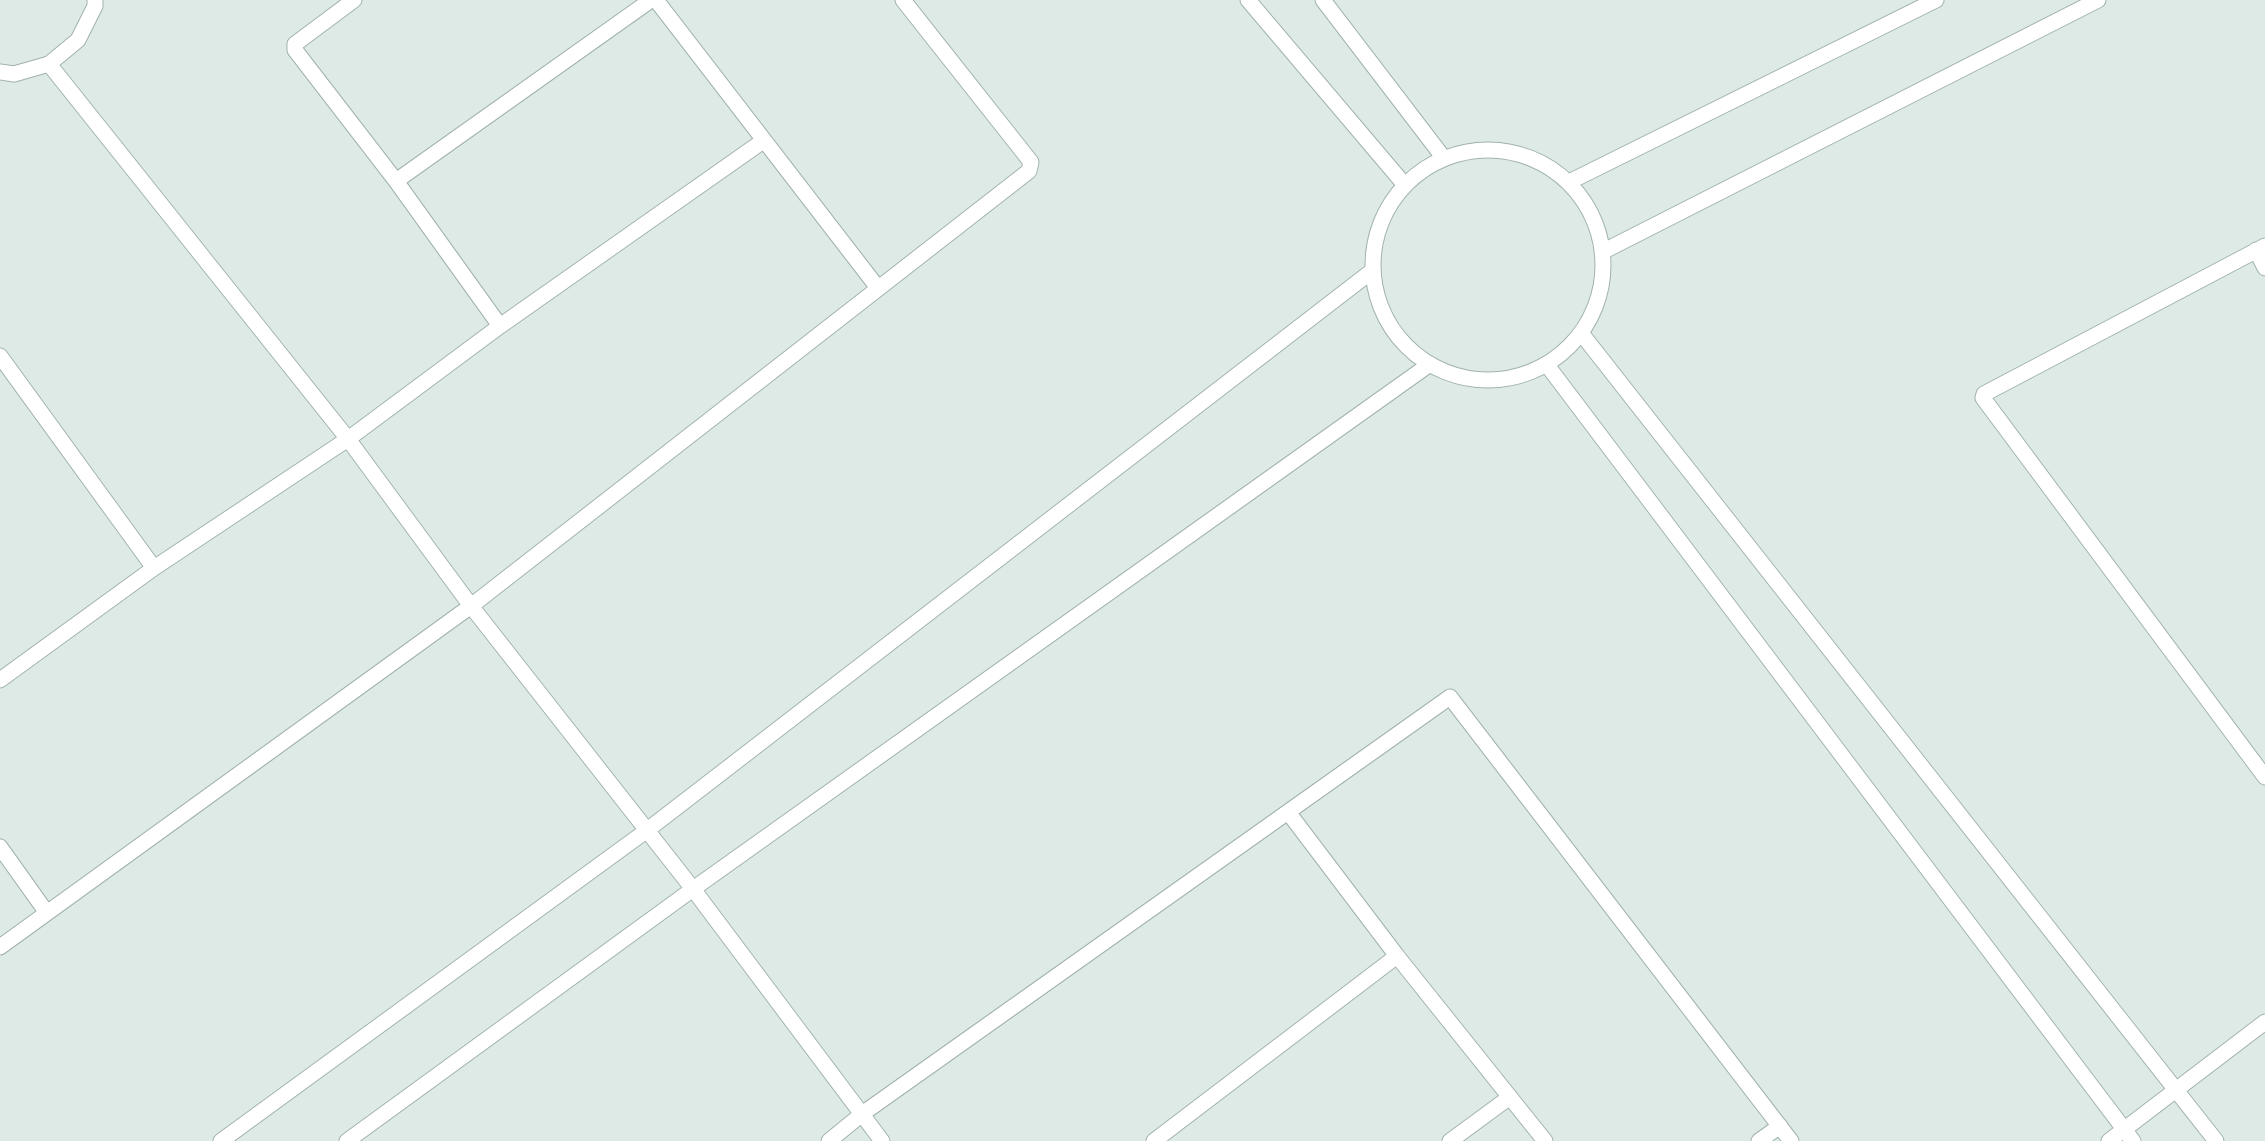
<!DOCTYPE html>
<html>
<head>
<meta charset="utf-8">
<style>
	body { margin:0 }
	canvas { display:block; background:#deeae6 }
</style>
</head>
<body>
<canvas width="2265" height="1141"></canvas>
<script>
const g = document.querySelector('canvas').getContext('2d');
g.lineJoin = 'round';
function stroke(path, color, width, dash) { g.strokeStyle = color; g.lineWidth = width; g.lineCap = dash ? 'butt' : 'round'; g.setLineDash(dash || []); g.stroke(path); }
const minor = new Path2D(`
	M354,0L295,44V50L396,181L500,326
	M656,0L878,288
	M1248,0L1404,184
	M1323,0L1443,157
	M49,64L348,439L471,606L693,889L882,1141
	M0,72L14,74L49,64L78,40L95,6V0
	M1373 265a115 115 0 1 1 230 0a115 115 0 1 1-230 0Z
	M396,181L651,0
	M1569,182L1936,0
	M2265,246L1984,394L1983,398L2265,777
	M2256,250L2265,268
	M1602,252L2098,0
	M1581,333L2216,1141
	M0,356L154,568L348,439L500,326L763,141
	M1547,365L2133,1141
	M0,680L154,568
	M1288,812L1397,956L1545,1141
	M0,847L47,913
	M0,947L471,606L1029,171L1031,162L903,0
	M221,1141L646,831L1372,271
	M347,1141L693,889L1430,364
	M829,1141L862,1114L1450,697L1791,1141
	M1154,1141L1397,956
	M1450,1141L1510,1097
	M1759,1141L1780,1126
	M2109,1141L2265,1022`);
stroke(minor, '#a1b2ad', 17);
stroke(minor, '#fff', 15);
</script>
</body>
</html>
